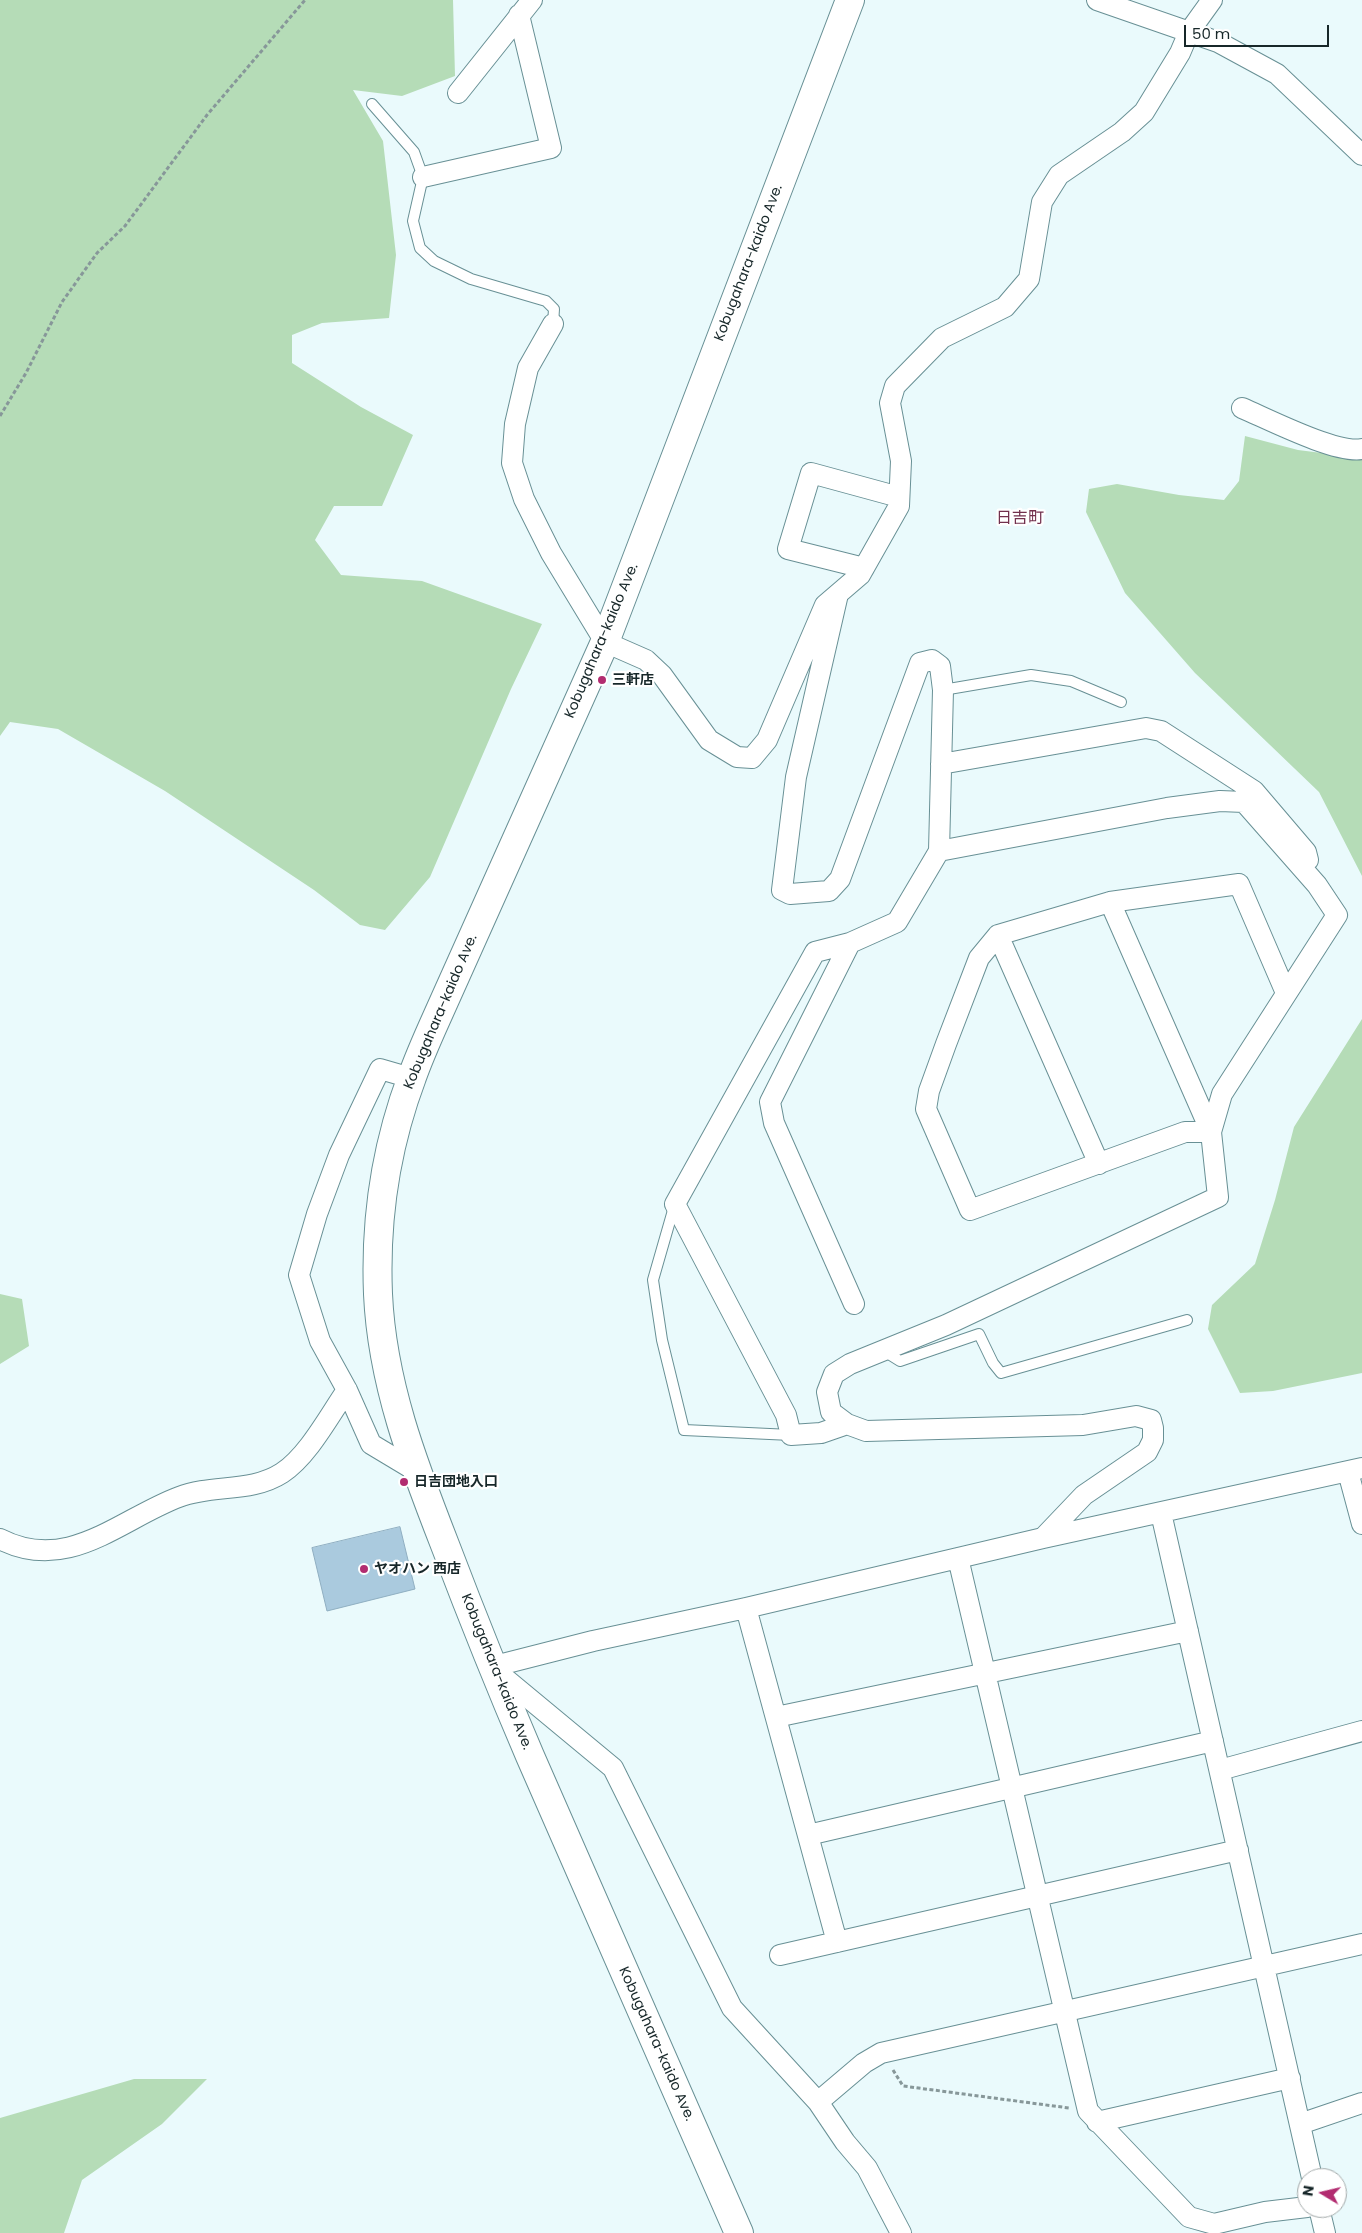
<!DOCTYPE html>
<html>
<head>
<meta charset="utf-8">
<style>
	body { margin:0 }
	#map { position:relative; width:1362px; height:2233px; overflow:hidden; background:#eafafc; font-family:Poppins,sans-serif }
	canvas { display:block }
	.north { position:absolute; left:1297px; top:2168px; width:50px; height:50px; box-sizing:border-box; background:#fff; border:1px solid #a2a9a9; border-radius:50%; rotate:279deg; font-size:14px; font-weight:700; line-height:20px; text-align:center; color:#172729 }
	.north::after { content:''; display:block; margin:auto; width:18px; height:22px; background:#b22c70; clip-path:polygon(50% 0,100% 100%,50% 72%,0 100%) }
	.scale { position:absolute; left:1184px; top:25px; width:145px; height:22px; box-sizing:border-box; border:2px solid #172729; border-top:0; padding-left:6px; font-size:15px; line-height:18px; white-space:nowrap; color:#172729; -webkit-text-stroke:4px #fff; paint-order:stroke }
</style>
</head>
<body>
<div id="map">
<canvas width="1362" height="2233"></canvas>
<div class="north">N</div>
<div class="scale">50 m</div>
</div>
<script>
const g = document.querySelector('canvas').getContext('2d');
g.lineJoin = 'round';
function fillPath(path, color) { g.fillStyle = color; g.fill(path, 'evenodd'); }
function stroke(path, color, width, dash) { g.strokeStyle = color; g.lineWidth = width; g.lineCap = dash ? 'butt' : 'round'; g.setLineDash(dash || []); g.stroke(path); }
function drawText(font, color, halo, rows, align = 'center') {
  g.font = font + ' Poppins,"Noto Sans JP",sans-serif'; g.lineWidth = 4.5; g.setLineDash([]); g.textBaseline = 'middle'; g.strokeStyle = halo; g.fillStyle = color; for (const [text, x, y, turn = 0] of rows) {
    g.save(); g.translate(x, y); g.rotate((+turn || 0) * Math.PI / 180); g.textAlign = isNaN(turn) ? turn : align; if (halo) g.strokeText(text, 0, 0); g.fillText(text, 0, 0); g.restore();
  }
}
fillPath(new Path2D(`
	M0,0H453L455,76L402,96L353,90L383,141L396,255L389,318L322,323L292,335V363L361,407L413,435L382,506H334L315,540L341,575L422,581L542,624L511,689L430,877L385,930L360,925L314,890L165,791L58,729L10,722L0,736Z
	M1245,436L1298,450L1362,458V876L1319,792L1195,673L1125,593L1086,512L1089,489L1117,484L1179,495L1224,500L1239,481Z
	M1362,1019V1373L1273,1391L1240,1393L1208,1329L1212,1305L1255,1264L1275,1200L1294,1127Z
	M0,1294L22,1299L29,1346L0,1364Z
	M134,2079H207L162,2124L82,2180L64,2233H0V2118Z`), '#b5dcb7');
const building = new Path2D(`
	M400,1527L415,1589L327,1611L312,1548Z`);
fillPath(building, '#aacade');
stroke(building, '#8faec1', 1);
const service = new Path2D(`
	M372,104L414,152L423,177L413,221L420,248L434,261L471,279L546,301L554,309L553,324
	M943,690L1031,675L1071,681L1121,702
	M674,1207L653,1280L662,1340L684,1430L791,1435
	M884,1351L900,1361L979,1334L993,1363L1001,1373L1187,1320`);
const minor = new Path2D(`
	M1097,0L1218,42L1277,74L1362,155
	M458,93L532,0
	M423,177L551,148L519,15
	M553,324L528,368L515,424L512,463L524,499L551,553L605,642L646,660L662,675L709,740L737,757L752,758L767,740L825,605L860,575L899,506L901,461L890,403L895,386L942,338L1005,307L1029,279L1042,202L1059,175L1122,132L1144,112L1180,53L1189,32L1212,0
	M1242,408C1268,419 1336,454 1362,449
	M864,568L788,549L811,473L899,497
	M838,594L796,777L782,890L790,894L829,891L840,879L920,663L932,660L940,666L943,690L939,851L897,922L850,943L815,952L675,1204L786,1415L791,1435L821,1433L847,1424
	M941,764L1146,728L1161,731L1254,791L1306,852L1308,860
	M939,851L1167,808L1220,801L1244,802L1317,885L1337,915L1222,1094L1211,1132
	M998,935L1099,1164
	M850,943L770,1102L774,1123L854,1304
	M411,1078L380,1069L339,1155L317,1214L299,1275L320,1341L347,1390L371,1444L416,1471
	M1211,1132H1185L970,1210L926,1109L929,1091L946,1044L979,958L998,935L1110,902L1239,884L1286,993
	M1348,1472L1362,1524
	M1161,1513L1312,2178
	M1043,1538L1084,1495L1147,1452L1153,1440V1428L1151,1420L1136,1416L1083,1425L866,1431L847,1424L831,1412L827,1392L834,1374L850,1364L946,1325L1218,1197L1211,1132L1110,902
	M0,1539C68,1574 120,1519 179,1497C213,1484 251,1493 282,1473C308,1456 329,1416 347,1390
	M958,1558L1088,2111L1189,2217L1214,2224L1265,2212L1307,2207
	M746,1608L837,1942
	M491,1667L593,1641L746,1608L1043,1538L1362,1468
	M496,1671L613,1768L732,2008L818,2102L845,2142L867,2168L901,2233
	M776,1717L1188,1631
	M1220,1770L1362,1731
	M808,1835L1213,1741
	M780,1955L1238,1850
	M818,2102L864,2063L881,2053L1362,1944
	M1097,2122L1290,2078
	M1300,2124L1362,2103
	M1319,2208L1325,2233`);
const primary = new Path2D(`
	M739,2233C670,2074 600,1915 530,1756C500,1686 472,1616 445,1545C413,1463 382,1383 378,1294C375,1221 386,1146 412,1077C419,1057 428,1037 437,1017L605,642L850,0`);
stroke(service, '#689095', 12);
stroke(minor, '#689095', 22);
stroke(primary, '#689095', 30);
stroke(new Path2D(`
	M0,416L26,373L62,302L97,253L125,226L207,115L305,0
	M893,2070L903,2086L1069,2108`), '#879799', 3, [4, 2.5]);
stroke(service, '#fff', 10);
stroke(minor, '#fff', 20);
stroke(primary, '#fff', 28);
for (const [x, y, r, color] of [
	[602,680,5,"#b22c70"],
	[404,1482,5,"#b22c70"],
	[364,1569,5,"#b22c70"]
]) { const dot = new Path2D(); dot.arc(x, y, r, 0, 2 * Math.PI); g.fillStyle = color; g.fill(dot); stroke(dot, '#fff', 2); }
drawText('14px', '#172729', '#fff', [
	["Kobugahara-kaido Ave.",749,263,-69],
	["Kobugahara-kaido Ave.",602,641,-67],
	["Kobugahara-kaido Ave.",441,1012,-67],
	["Kobugahara-kaido Ave.",496,1672,68],
	["Kobugahara-kaido Ave.",656,2044,66]
]);
drawText('bold 14px', '#172729', '#fff', [
	["三軒店",612,680],
	["日吉団地入口",414,1482],
	["ヤオハン 西店",374,1569]
], 'left');
drawText('16px', '#72304d', '#fff', [
	["日吉町",1020,519]
]);
</script>
</body>
</html>
